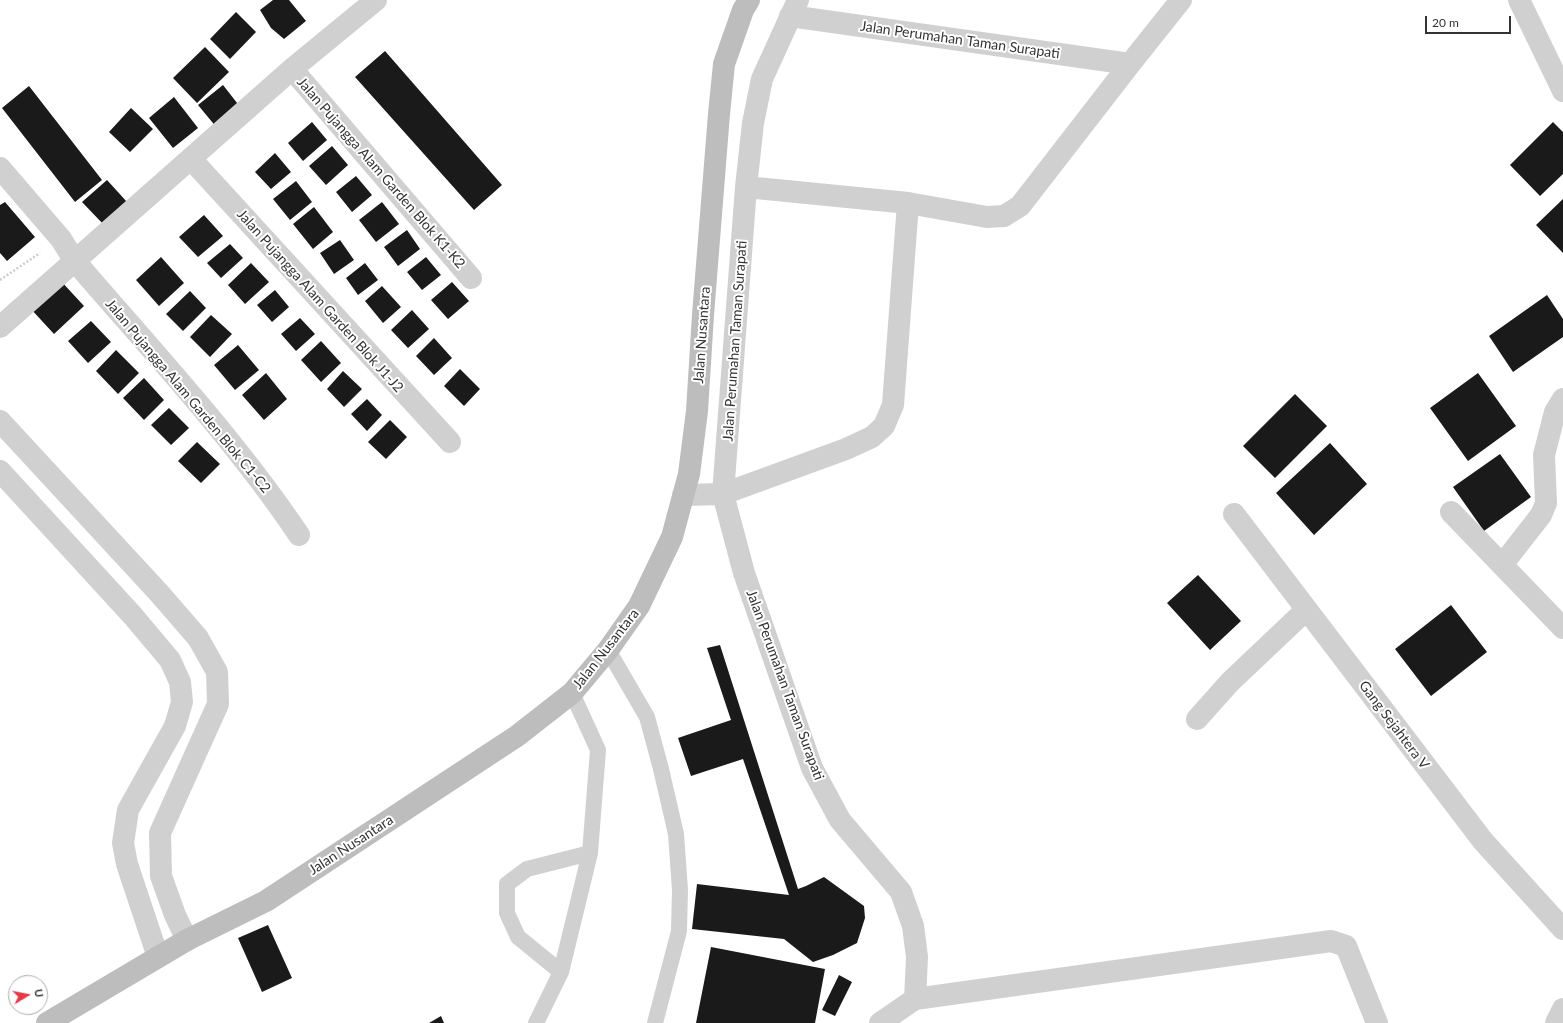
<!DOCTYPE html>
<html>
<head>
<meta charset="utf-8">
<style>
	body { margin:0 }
	#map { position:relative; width:1563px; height:1023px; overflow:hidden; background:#fff; font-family:Lato,sans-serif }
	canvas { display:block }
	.north { position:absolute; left:8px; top:975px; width:40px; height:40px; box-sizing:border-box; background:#fff; border:1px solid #adadad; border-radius:50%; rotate:80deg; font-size:11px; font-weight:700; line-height:16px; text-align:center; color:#333 }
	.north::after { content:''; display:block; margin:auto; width:14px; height:18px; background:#e63946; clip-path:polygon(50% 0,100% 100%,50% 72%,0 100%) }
	.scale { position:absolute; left:1425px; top:16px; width:86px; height:18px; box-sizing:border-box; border:2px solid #333; border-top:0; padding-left:5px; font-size:12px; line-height:14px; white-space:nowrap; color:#333; -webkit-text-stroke:3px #fff; paint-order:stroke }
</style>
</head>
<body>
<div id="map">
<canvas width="1563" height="1023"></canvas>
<div class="north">U</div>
<div class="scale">20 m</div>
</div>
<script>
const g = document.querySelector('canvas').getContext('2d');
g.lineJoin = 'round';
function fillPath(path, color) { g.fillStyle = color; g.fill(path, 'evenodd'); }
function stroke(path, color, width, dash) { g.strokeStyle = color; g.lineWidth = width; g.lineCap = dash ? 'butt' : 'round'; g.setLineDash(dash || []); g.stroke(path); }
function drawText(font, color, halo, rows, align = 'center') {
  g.font = font + ' Lato,sans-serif'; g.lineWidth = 4; g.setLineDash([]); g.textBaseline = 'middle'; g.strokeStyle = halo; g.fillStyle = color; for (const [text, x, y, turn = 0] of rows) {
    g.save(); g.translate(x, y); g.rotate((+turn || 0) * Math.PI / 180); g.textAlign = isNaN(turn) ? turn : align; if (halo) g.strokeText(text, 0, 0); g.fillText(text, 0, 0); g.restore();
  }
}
fillPath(new Path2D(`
	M273,0H289L306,21L284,39L271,28L260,10Z
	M236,12L256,32L230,59L210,39Z
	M205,47L229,72L197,103L173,78Z
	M385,51L502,185L474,210L355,77Z
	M223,85L241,108L217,128L198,105Z
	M29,86L102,180L75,202L2,108Z
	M174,97L198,128L173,148L149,118Z
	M131,108L153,129L130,152L109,132Z
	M312,122L327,140L303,161L288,143Z
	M1553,122L1563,132V174L1540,196L1510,165Z
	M332,146L348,165L326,185L309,166Z
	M275,153L291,172L271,189L255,172Z
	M356,176L372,195L352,212L336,192Z
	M107,180L127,202L104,225L82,202Z
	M296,181L312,202L290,220L273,199Z
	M1563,199V253L1536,225Z
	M5,202L35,237L7,261L0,253V205Z
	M382,202L399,224L376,242L359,220Z
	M314,207L333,232L313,249L293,224Z
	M204,215L223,236L198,257L179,237Z
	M407,230L420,249L398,266L384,247Z
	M340,240L354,260L334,274L320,253Z
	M230,244L243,258L221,278L207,263Z
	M161,257L184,283L159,306L136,280Z
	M426,257L441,275L422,290L407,272Z
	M251,263L269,282L245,304L228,285Z
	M365,263L378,280L358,295L346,278Z
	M60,280L84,306L54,334L30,308Z
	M452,282L469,301L448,319L431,300Z
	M382,286L401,307L383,323L365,301Z
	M275,290L289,307L272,322L257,305Z
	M190,291L206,308L183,331L166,314Z
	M1547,295L1563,319V337L1513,372L1489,336Z
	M412,310L429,329L408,348L391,330Z
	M211,315L232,334L210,357L190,337Z
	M300,318L315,334L296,351L281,334Z
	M91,321L111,342L88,363L68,341Z
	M434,338L452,358L434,375L416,356Z
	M321,341L341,363L321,382L301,360Z
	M238,345L259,370L235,390L214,365Z
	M116,350L139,373L118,394L96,371Z
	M460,369L480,389L464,406L444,386Z
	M343,371L362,389L344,407L327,389Z
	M266,373L287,399L264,420L242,395Z
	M1478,373L1516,426L1468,461L1430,408Z
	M144,378L164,400L144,420L123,398Z
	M1295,394L1327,426L1275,478L1243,446Z
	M367,399L382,415L367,431L351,414Z
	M169,408L189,428L171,445L151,425Z
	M390,420L407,437L386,459L368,442Z
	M197,442L220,464L201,483L178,461Z
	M1330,443L1367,484L1314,535L1276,493Z
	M1500,454L1531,497L1484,531L1453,487Z
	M1198,575L1241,621L1210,650L1167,603Z
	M1451,605L1487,652L1431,696L1395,649Z
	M720,645L798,889L806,886L824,877L864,906L865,918L857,943L833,955L813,962L784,939L692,929L697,884L789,895L743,759L691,776L678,738L731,720L707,648Z
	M268,925L292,978L262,992L238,938Z
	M711,947L825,969L815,1023H696Z
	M839,975L852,982L835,1016L822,1010Z
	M441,1016L444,1023H429Z`), '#1a1a1a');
stroke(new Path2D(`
	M0,280L40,253`), '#cdcdcd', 2.5, [2, 2]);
stroke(new Path2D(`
	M608,650L647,717L661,769L676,834L680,890L679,931L655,1023
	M561,972L518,937L507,913V884L527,869L590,853
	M536,1023L561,972L590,853L598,750L572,693`), '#d0d0d0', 16);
stroke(new Path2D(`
	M798,0L762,79L753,123L746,187L723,494L744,573L812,768L840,820L901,892L913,926L917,957L915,999L880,1023
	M1519,0L1563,91
	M790,16L1130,64
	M292,69L471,278
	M191,159L450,442
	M0,168L61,239L74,260C151,350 233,437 299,535
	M746,187L908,203L987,217L1004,216L1020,206L1130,64L1181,0
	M0,327L292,69L376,0
	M0,421L159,593L198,638L217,672L218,704L160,833L161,876L175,915L187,940
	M0,471L133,616L170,660L180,682L182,702L175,726L128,810L123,843L127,864L158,957
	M683,495L723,494L846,449L872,437L884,426L893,405L908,203
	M1451,512L1563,628
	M1234,514L1483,841L1563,929
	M1502,565L1541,515L1546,503L1544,455L1555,412L1563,399
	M1197,719L1230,682L1306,610
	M915,999L1331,941L1346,946L1377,1023
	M1556,1023L1563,1009`), '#d0d0d0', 22);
stroke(new Path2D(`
	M47,1023L187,940L266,901L517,736L572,693L608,650L639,606L672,537L689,474L697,411L703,315L719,114L724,64L743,10L749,0`), '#bdbdbd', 22);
drawText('14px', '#333', '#fff', [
	["Jalan Perumahan Taman Surapati",960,40,8],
	["Jalan Pujangga Alam Garden Blok K1-K2",381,173,49],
	["Jalan Pujangga Alam Garden Blok J1-J2",320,301,48],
	["Jalan Nusantara",702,335,-86],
	["Jalan Perumahan Taman Surapati",735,341,-86],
	["Jalan Pujangga Alam Garden Blok C1-C2",188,396,50],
	["Jalan Nusantara",606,649,-52],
	["Jalan Perumahan Taman Surapati",785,685,70],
	["Gang Sejahtera V",1394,725,53],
	["Jalan Nusantara",351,845,-33]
]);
</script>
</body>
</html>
